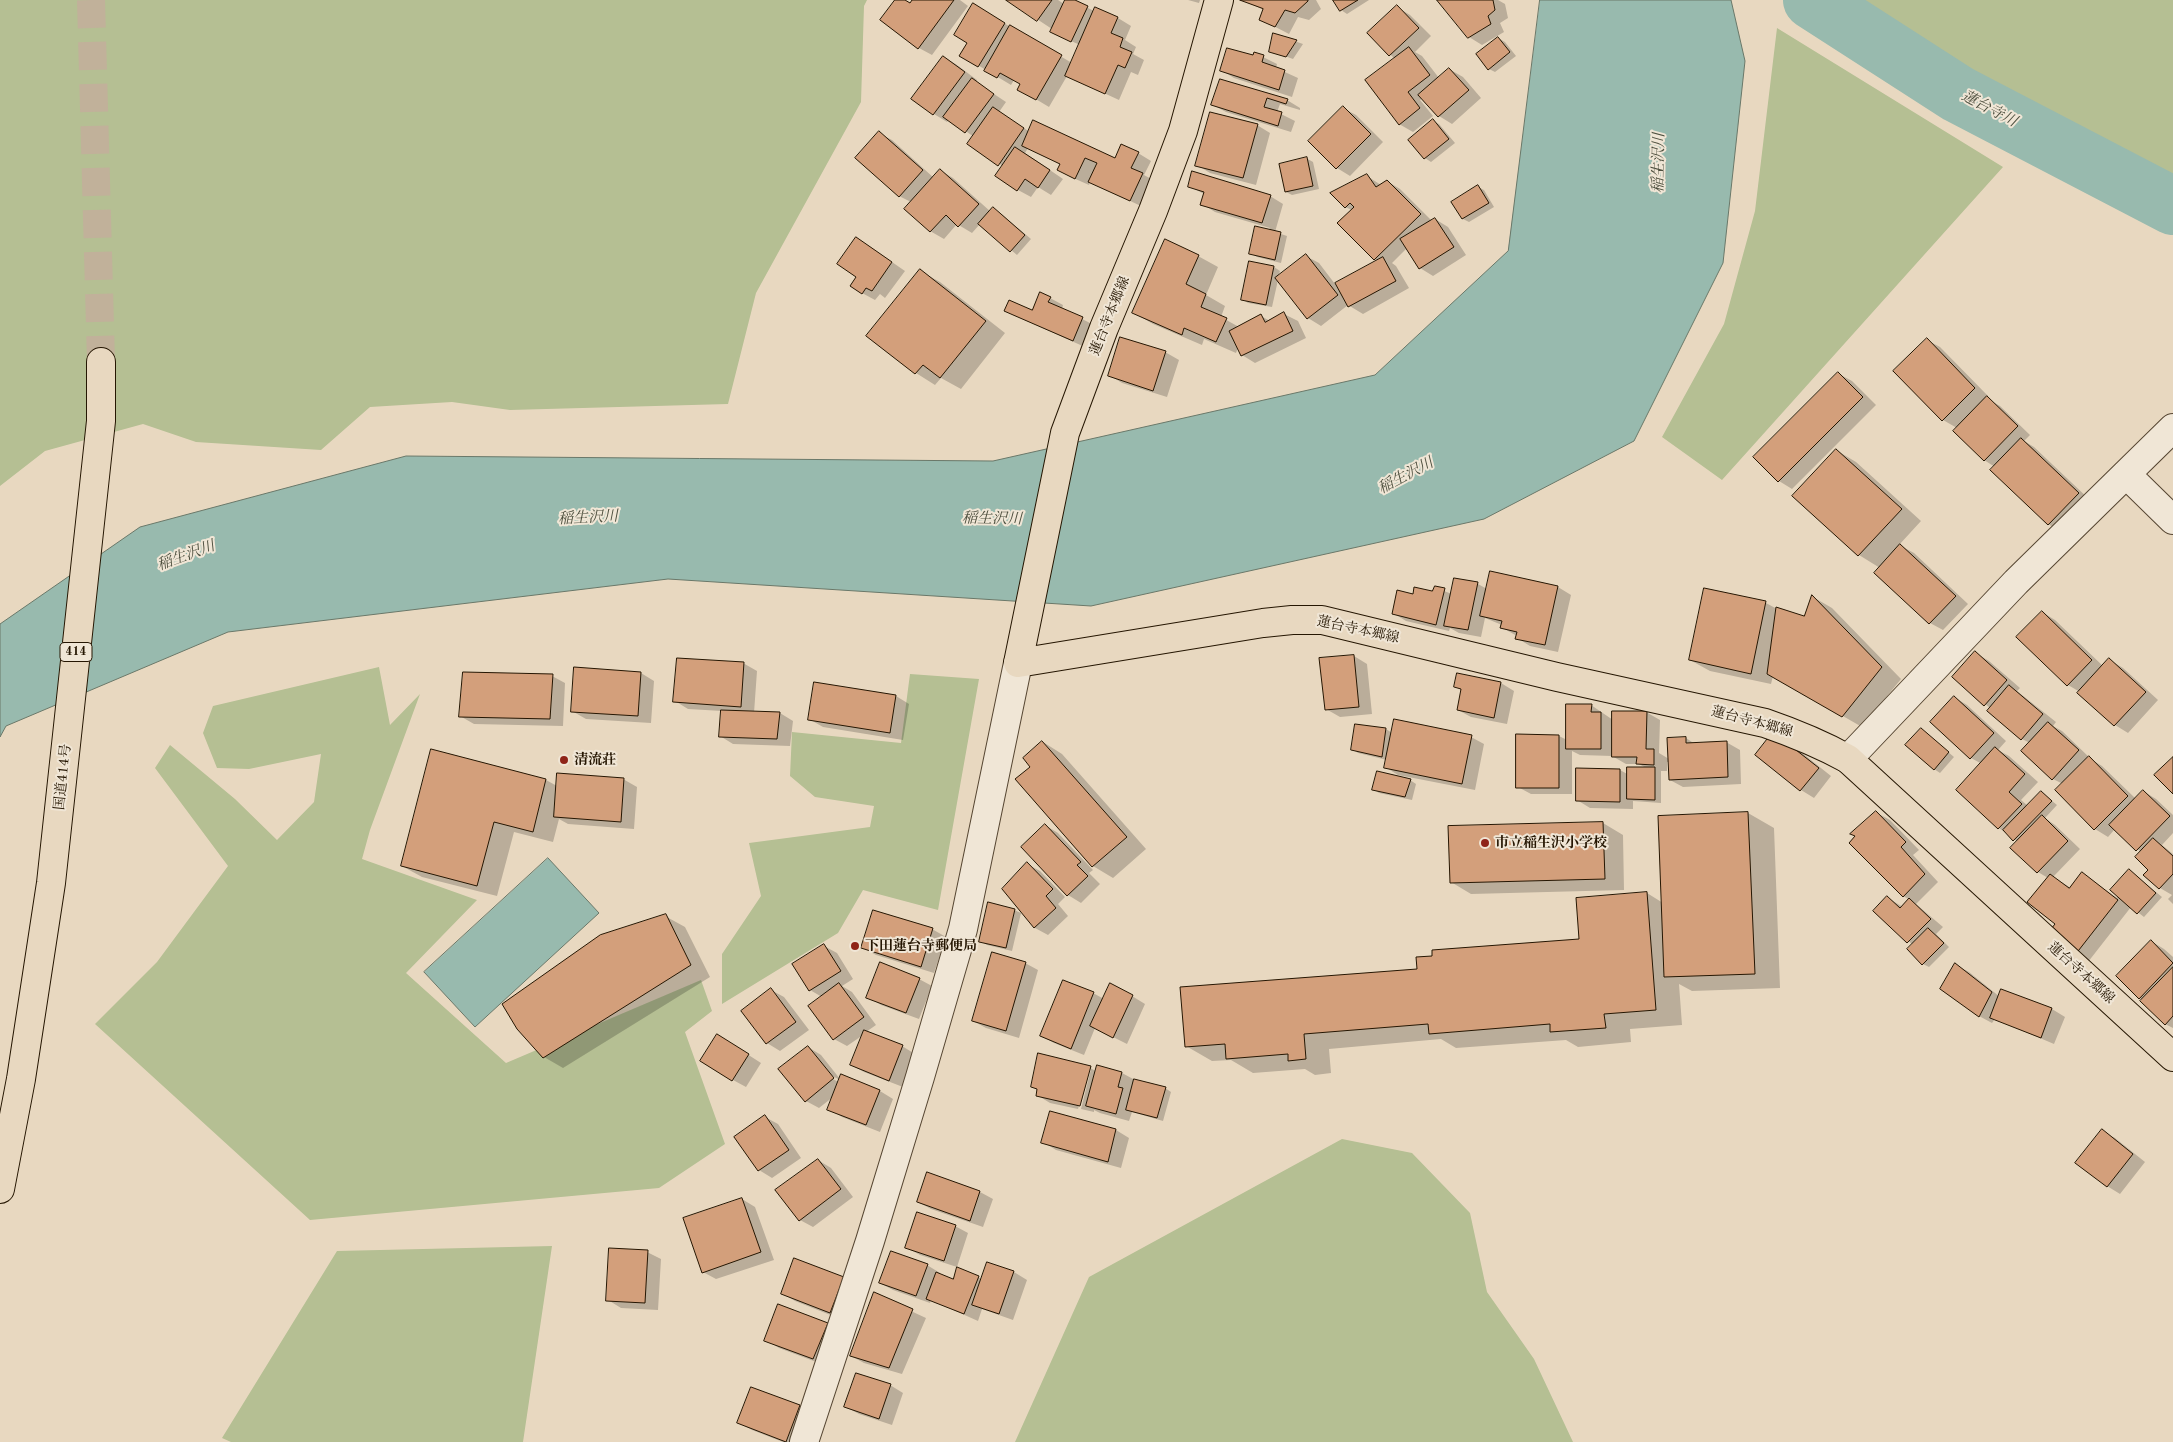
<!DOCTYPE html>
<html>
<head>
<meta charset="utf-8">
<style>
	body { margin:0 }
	canvas { display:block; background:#e8d8c0 }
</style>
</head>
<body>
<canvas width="2173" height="1442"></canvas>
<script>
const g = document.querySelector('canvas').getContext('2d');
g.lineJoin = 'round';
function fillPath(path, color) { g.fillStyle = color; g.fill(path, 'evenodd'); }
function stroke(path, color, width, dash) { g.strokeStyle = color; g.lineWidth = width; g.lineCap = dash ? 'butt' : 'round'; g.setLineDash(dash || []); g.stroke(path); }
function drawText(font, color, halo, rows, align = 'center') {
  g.font = font + ' "Old Standard TT","Noto Serif JP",serif'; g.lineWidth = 4; g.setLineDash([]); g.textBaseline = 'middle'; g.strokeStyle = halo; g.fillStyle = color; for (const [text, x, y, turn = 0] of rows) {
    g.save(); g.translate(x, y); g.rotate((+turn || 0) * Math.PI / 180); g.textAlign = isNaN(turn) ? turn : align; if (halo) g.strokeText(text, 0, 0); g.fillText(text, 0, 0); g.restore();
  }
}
fillPath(new Path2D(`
	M0,0H867L864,6L861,102L756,293L728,404L510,410L452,402L370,407L321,450L196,442L143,424L45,451L0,486Z
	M1842,0H2173V191L2071,137L1881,32Z
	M1777,28L2003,167L1722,480L1662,437L1724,324L1755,211Z
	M379,667L390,725L420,694L370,830L362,859L477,900L406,973L506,1063L701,980L712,1011L685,1032L725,1144L659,1188L310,1220L95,1024L157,962L228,866L155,768L170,745L235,799L277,840L314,802L321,754L249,769L217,768L203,733L213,706Z
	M910,674L979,679L938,910L863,890L838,933L722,1004V954L761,896L749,843L870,827L874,806L815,797L790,776L792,732L901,743Z
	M1342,1139L1412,1153L1470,1213L1487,1292L1534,1359L1573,1442H1015L1089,1277Z
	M552,1246L523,1442H231L222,1438L337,1251Z`), '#b5bf93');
const water = new Path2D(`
	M1540,0H1731L1745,61L1723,263L1634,441L1484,519L1091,606L668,579L228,632L6,726L0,737V624L140,527L406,456L993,461L1375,375L1508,251Z
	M548,858L599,913L475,1027L424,972Z`);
fillPath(water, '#98baae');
stroke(water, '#6a7869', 1);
fillPath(new Path2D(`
	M897,0H904L911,4L913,0H960L968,6L932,55L919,48Z
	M1008,0H1058L1064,4L1066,0H1072L1094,11L1095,8L1118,18L1131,26L1125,40L1136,47L1133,54L1144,60L1138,75L1131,72L1119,100L1067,76L1049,107L1019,89L1022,84L1014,80L1011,85L961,55L968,42L973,5L1072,63L1080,45L1058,35L1052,29Z
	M1188,0H1200L1199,3Z
	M1243,0H1316L1321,9L1309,20L1298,17L1289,34L1260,19L1264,10Z
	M1334,0H1369L1347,14L1341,10Z
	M1439,0H1498L1505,4L1508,18L1500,23L1504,32L1482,45L1469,37Z
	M1397,7L1410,15L1431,36L1415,52L1422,56L1439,78L1449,69L1463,77L1481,98L1452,124L1439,116L1423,98L1420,100L1433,116L1413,132L1399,124L1395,59L1369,34Z
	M1274,34L1303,44L1293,59L1271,51Z
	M1498,38L1505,42L1516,56L1495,72L1489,69Z
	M1255,53L1277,64L1276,68L1298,78L1292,97L1234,78L1221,70L1253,57Z
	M944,57L957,65L977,80L976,82L1006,102L999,112L1030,132L1116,160L1138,153L1151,161L1144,175L1155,181L1143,207L1090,182L1089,185L1071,177L1061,165L1028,148L1025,153L1063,179L1051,195L1038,187L1031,197L1018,190L1003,167L974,137L949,119L947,122L934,114L913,99Z
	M1220,80L1287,100L1300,108V110L1280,104L1277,112L1295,121L1291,132L1226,112L1213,105Z
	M1343,108L1356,115L1383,142L1350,176L1337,168L1309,141Z
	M1433,121L1439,124L1455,143L1431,162L1425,158Z
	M1257,125L1270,133L1256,185L1210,173L1197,165Z
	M879,133L892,140L934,178L940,170L953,178L991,212L993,209L999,212L1031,239L1017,255L980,224L972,233L957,224L944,239L930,231L911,202L899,196Z
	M1306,158L1313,162L1319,189L1292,195L1286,192Z
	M1367,176L1381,185L1387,181L1400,189L1432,221L1435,219L1448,227L1466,255L1433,276L1420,268L1407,248L1392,263L1396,266L1409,288L1363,314L1348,305L1321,326L1308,318L1278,280L1272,307L1248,303L1242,299L1274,267L1280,271L1278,277L1306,256L1319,263L1335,284L1377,261L1339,223L1352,210L1345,207Z
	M1189,186L1270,196L1283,204L1275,232L1287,236L1281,263L1257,257L1251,253L1270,228L1215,212L1202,204L1204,194Z
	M1478,187L1484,190L1494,207L1469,222L1463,219L1453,202Z
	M857,238L905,271L885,298L880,294L875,300L862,293L858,277Z
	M1198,256L1218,267L1206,295L1225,306L1221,317L1239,327L1261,316L1270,321L1284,314L1298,321L1306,338L1255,363L1242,355L1238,348L1236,353L1204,339L1202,345L1153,324L1134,313Z
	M920,271L940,282L1005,333L961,389L941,378L935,385L916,373L868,336Z
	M1050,298L1063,305L1062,309L1096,326L1087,348L1005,311H1032Z
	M1927,340L1940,347L1988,396L1986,398L2000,406L2030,435L2024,441L2034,447L2091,501L2061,532L2048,524L1995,467L1984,460L1957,428L1943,420Z
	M1165,352L1179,360L1167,397L1122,383L1109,375Z
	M1839,374L1852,381L1876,405L1792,489L1779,481Z
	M1836,450L1856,462L1921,521L1899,545L1914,553L1968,604L1943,630L1930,623L1880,568L1859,555L1794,496Z
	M1490,572L1558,587L1571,595L1558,652L1530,646L1517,638V636L1501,627L1502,625L1485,618L1481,637L1459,633L1450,628L1449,631L1406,621L1393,613L1414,596L1433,593L1436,588L1452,594L1478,584L1487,589Z
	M1705,590L1766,603L1777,609L1805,618L1813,597L1832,608L1901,679L1862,727L1773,676L1771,684L1710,671L1690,660Z
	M2042,612L2055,620L2104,667L2110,660L2123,668L2158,700L2128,733L2115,725L2080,692L2068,685Z
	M1976,653L1989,661L2020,688L2017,691L2056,722L2053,726L2062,731L2091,759L2102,766L2136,799L2143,791L2156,799L2173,815V833L2162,845L2173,854V904L2168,899L2172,895L2160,888L2145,875L2150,870L2141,852L2115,829L2108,837L2095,829L2057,790L2063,784L2053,779L2030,743L2022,739L1990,708L1954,677Z
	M1354,656L1367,664L1372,714L1340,717L1326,709Z
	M743,663L757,671L754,713H780L793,721L790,746L733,744L720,736L722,711L688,709L675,701Z
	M641,673L654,681L651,723L586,719L572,711Z
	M552,676L565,683L563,726L474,724L460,716Z
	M1501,683L1514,691L1507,724L1471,717L1458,710L1462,690L1456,687Z
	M896,696L909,704L903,740L823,727L809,719Z
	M1954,697L1967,705L2006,741L1998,750L2009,756L2038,782L2021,800L2028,806L2041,792L2057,805L2045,818L2055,825L2080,849L2053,877L2071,888L2082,873L2117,898L2129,870L2162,897L2144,917L2131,907L2088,962L2075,954L2056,924L2048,878L2038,872L2018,842L1999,828L1958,790L1982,764L1971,758Z
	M1591,705L1613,720L1646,712L1660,720L1659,753L1669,759L1686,738L1695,744L1726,742L1740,750L1741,784L1683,787L1670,780L1669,762H1667V771H1661V803L1633,801V809L1590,808L1577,800L1620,770L1629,775L1646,768L1639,764H1626L1612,756L1580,755L1572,751V794H1531L1518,787L1559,736L1567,740Z
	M1386,729L1392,733L1471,737L1484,744L1475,790L1398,775L1385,767L1387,760L1358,753L1352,749Z
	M1921,729L1954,757L1940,773L1934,769Z
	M1787,741L1831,776L1814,798L1801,790L1756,754Z
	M1043,742L1062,754L1146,849L1113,878L1093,866L1032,767Z
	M432,750L546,780L557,786L623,779L637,787L634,829L568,824L559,819L553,842L514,832L497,896L422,877L402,866Z
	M1410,780L1416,784L1412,800L1379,793L1373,789Z
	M1748,813L1774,828L1780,988L1692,991L1679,984L1682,1025L1630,1029L1631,1042L1578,1047L1566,1040L1456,1048L1441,1039L1329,1049L1331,1073L1315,1075L1305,1069L1253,1073L1231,1060L1212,1061L1186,1046L1418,970L1581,940L1647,893L1663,903Z
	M1877,813L1890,820L1919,850L1913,855L1938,882L1916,904L1943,927L1936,934L1949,947L1929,967L1923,964L1913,945L1875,911L1888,898L1903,907L1910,900L1903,896Z
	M1603,823L1623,835L1624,890L1471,894L1451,882L1450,827Z
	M1045,825L1058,833L1093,870L1089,873L1100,884L1081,903L1068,895Z
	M1027,864L1040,871L1065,897L1058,904L1068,916L1048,935L1035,928L1003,889Z
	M1014,910L1021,913L1012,951L987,945L981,941Z
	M665,916L685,927L710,977L563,1068L544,1057Z
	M932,929L946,937L934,973L876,955L863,948Z
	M2151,941L2164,949L2173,957V1028L2165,1024L2140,998Z
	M824,946L837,953L853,979L842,986L852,992L876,1025L866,1032L902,1046L915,1054L903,1087L864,1072L851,1065L863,1035L847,1046L834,1039L822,997L810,990L794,965Z
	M1025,963L1038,970L1019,1038L986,1028L973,1021Z
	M1956,965L1969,972L2000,997L2052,1009L2065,1017L2054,1044L1995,1019L1992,1023L1979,1016Z
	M919,979L932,986L919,1019L881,1005L868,997Z
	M771,990L784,997L809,1030L780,1051L767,1043Z
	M1093,993L1104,999L1132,996L1145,1004L1127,1044L1095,1028L1084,1055L1054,1043L1041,1036Z
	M730,1043L761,1063L746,1087L733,1080Z
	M808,1047L821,1055L840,1079L841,1076L880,1091L893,1099L880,1132L842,1117L829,1109L833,1097L819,1108L806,1101ZM829,1074L840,1080V1083L828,1076Z
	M1090,1068L1096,1071L1122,1073L1135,1080L1165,1088L1171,1092L1163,1121L1132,1112L1129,1121L1100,1113L1094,1110V1112L1081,1109L1091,1069H1089L1078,1109L1050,1103L1037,1095Z
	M1051,1113L1116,1130L1129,1138L1121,1168L1056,1150L1043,1142Z
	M765,1117L778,1124L801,1158L772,1178L759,1170Z
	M2102,1131L2115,1138L2145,1162L2120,1194L2107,1186Z
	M818,1160L831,1168L853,1197L813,1227L800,1220Z
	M980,1192L993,1199L983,1227L931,1209L918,1202Z
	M742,1199L755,1207L774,1260L716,1279L703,1272Z
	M955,1226L968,1233L957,1267L920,1255L907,1248Z
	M647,1252L661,1259L658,1310L621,1308L608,1300Z
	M988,1263L1014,1272L1027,1280L1013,1320L982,1309L978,1321L931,1300L930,1303L893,1290L880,1283L927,1265L940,1273V1275L954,1281L958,1269L982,1279Z
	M843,1278V1320L795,1301L782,1293Z
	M874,1294L926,1318L902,1374L864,1363L851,1356Z
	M827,1324L840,1332L827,1366L779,1348L766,1340Z
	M890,1385L903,1393L892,1425L859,1414L846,1407Z
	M752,1388L800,1406L813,1414L802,1442H783L752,1430L739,1423Z`), '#0003');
stroke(new Path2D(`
	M1812,0L1958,94L2173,206`), '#98baae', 58);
const building = new Path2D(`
	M895,0H905L910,3L912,0H954L918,49L880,20Z
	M1006,0H1052L1037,21Z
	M1065,0H1075L1088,6L1071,42L1050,32Z
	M1240,0H1308V1L1295,13L1285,10L1275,27L1259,20L1263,9Z
	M1333,0H1358L1340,11Z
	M1437,0H1493L1495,10L1488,16L1491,24L1468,38Z
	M973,3L1005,23L978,67L959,56L967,43L954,35Z
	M1397,5L1419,28L1389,56L1367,33Z
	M1095,7L1118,17L1111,33L1123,38L1120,47L1132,52L1125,68L1118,65L1105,94L1065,76Z
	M1010,25L1062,55L1036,100L1017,90L1020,84L1000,73L997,78L984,71Z
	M1273,33L1297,40L1286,57L1269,52Z
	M1498,37L1510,52L1488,70L1476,54Z
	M1409,47L1430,75L1408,92L1420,108L1399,125L1365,80Z
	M1227,48L1253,55L1254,52L1264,55L1262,62L1285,70L1279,90L1220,71Z
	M943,56L965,72L933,115L911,99Z
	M1449,68L1469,90L1438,117L1418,95Z
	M972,78L994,94L965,133L943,117Z
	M1220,79L1288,99L1286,104L1267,98L1264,107L1282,112L1278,126L1211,105Z
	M1343,106L1371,134L1336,169L1308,141Z
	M993,107L1024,128L998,166L967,144Z
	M1210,112L1258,124L1243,178L1195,166Z
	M1433,119L1449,139L1424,159L1408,140Z
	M1033,120L1115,158L1121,144L1139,152L1131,168L1143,173L1130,201L1088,182L1097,163L1085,158L1075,179L1057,170L1060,164L1022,146Z
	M879,131L923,170L899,197L855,158Z
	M1015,147L1050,170L1038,188L1025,179L1017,191L995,176Z
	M1307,157L1313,186L1285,192L1279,164Z
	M940,169L979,204L958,227L946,215L930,232L904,209Z
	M1192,171L1271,195L1262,223L1200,205L1204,192L1188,187Z
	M1367,174L1376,187L1387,180L1421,214L1374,260L1337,223L1354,207L1350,203L1345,208L1330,193Z
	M1478,185L1489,203L1462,219L1451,202Z
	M993,207L1025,235L1010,252L978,224Z
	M1435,218L1454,247L1419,269L1400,239Z
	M1255,226L1281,232L1275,260L1249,254Z
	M856,237L892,262L872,291L866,288L862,294L850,286L856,277L837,264Z
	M1165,239L1199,255L1186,284L1206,294L1201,307L1227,318L1216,342L1184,328L1182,335L1132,313Z
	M1306,254L1338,295L1307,319L1275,278Z
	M1383,257L1396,281L1348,307L1335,283Z
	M1249,261L1274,266L1266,305L1241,300Z
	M920,269L986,321L940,378L923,365L915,374L866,336Z
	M1040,292L1051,297L1048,302L1083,317L1073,341L1004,311L1009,300L1032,310Z
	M1284,312L1293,331L1241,356L1229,331L1261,314L1265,322Z
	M1120,337L1166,351L1153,391L1108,376Z
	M1927,338L1975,388L1942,421L1893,371Z
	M1838,372L1863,397L1778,482L1753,457Z
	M1987,396L2018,426L1984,461L1953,431Z
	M2021,438L2079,493L2048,525L1990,470Z
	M1836,449L1902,509L1858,556L1792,496Z
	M1900,544L1956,596L1929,624L1874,573Z
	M1490,571L1558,586L1545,645L1515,639L1517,632L1500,628L1502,621L1480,616Z
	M1454,578L1478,582L1468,630L1444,626Z
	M1435,586L1445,588L1436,625L1392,614L1397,590L1413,594L1414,587L1432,591Z
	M1704,588L1766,601L1751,674L1689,660Z
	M1812,595L1882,667L1842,717L1767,674L1776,607L1804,616Z
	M2042,611L2092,660L2067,686L2016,637Z
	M1975,651L2007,680L1984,706L1952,677Z
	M1354,655L1359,707L1325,710L1319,658Z
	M677,658L744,662L741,707L673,702Z
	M2109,658L2146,692L2114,726L2077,693Z
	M574,667L641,672L638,716L571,712Z
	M463,672L553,674L550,719L459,717Z
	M1457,673L1501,682L1494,718L1457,710L1461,689L1454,687Z
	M814,682L896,695L890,733L808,720Z
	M2009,685L2043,714L2021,740L1987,711Z
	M1954,696L1994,733L1970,759L1930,722Z
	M1566,704H1592L1591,712H1601V749H1566Z
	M721,710L780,712L777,739L719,737Z
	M1612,711H1647L1646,749H1654V765L1636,764L1637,757H1612Z
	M1394,719L1472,735L1462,784L1384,768Z
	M2048,722L2079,750L2052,780L2021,751Z
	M1355,724L1386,728L1382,757L1351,750Z
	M1921,728L1949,752L1934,770L1905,745Z
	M1773,732L1819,768L1800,791L1755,755Z
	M1516,734L1559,735V788H1516Z
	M1686,737V743L1727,741L1728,777L1669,780L1667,738Z
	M1042,741L1127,837L1092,867L1015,779L1030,767L1023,758Z
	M1995,747L2025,774L2009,792L2022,804L1998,829L1956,790Z
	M431,749L546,779L533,832L494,822L477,886L401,866Z
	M2089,756L2128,796L2094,830L2055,790Z
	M2173,757V794L2154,775Z
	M1627,767H1655V800L1627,799Z
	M1576,768L1620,769V802L1576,801Z
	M1377,771L1411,779L1405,797L1372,790Z
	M557,773L624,778L621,822L554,817Z
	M2143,790L2170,816L2136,851L2109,825Z
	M2041,791L2052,801L2013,841L2003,830Z
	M1876,811L1906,842L1901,847L1925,874L1903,897L1849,843L1855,836L1850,834Z
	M1748,812L1755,974L1664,977L1658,816Z
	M2042,815L2068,841L2037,873L2010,848Z
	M1603,822L1605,879L1450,883L1448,826Z
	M1045,824L1081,862L1077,865L1088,876L1067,896L1021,847Z
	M2153,838L2173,856V874L2159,889L2143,875L2148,870L2135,857Z
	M1027,862L1053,889L1046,896L1056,908L1034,928L1002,889Z
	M2129,869L2156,893L2137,914L2110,890Z
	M2082,872L2118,900L2075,955L2047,934L2055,924L2027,902L2050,874L2069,888Z
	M1647,892L1656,1010L1604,1014L1606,1028L1550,1032V1024L1429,1034L1428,1024L1304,1034L1306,1059L1288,1061V1054L1226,1059L1225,1044L1185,1047L1180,987L1417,969L1416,957L1432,956V950L1579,939L1576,898Z
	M1887,896L1900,908L1909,898L1931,919L1907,943L1873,911Z
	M988,902L1015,909L1006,948L979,942Z
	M873,910L933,928L921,967L861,948Z
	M666,914L691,965L543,1058L517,1029L502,1004L600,935Z
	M1928,928L1944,943L1922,965L1907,949Z
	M2151,940L2173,963L2139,999L2116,976Z
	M824,944L841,971L809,991L792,964Z
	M992,952L1026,962L1006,1031L972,1021Z
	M880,962L920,978L906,1013L866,998Z
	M1955,963L1992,992L1979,1017L1940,989Z
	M2173,967V1016L2165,1025L2140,1001Z
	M1063,980L1094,992L1071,1049L1040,1036Z
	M839,983L864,1017L833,1040L808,1006Z
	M1110,983L1133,995L1113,1038L1090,1026Z
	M771,988L796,1022L766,1044L741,1011Z
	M2001,989L2052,1008L2041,1038L1990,1018Z
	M864,1030L903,1045L889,1081L850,1065Z
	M717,1034L749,1054L732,1081L700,1061Z
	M808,1046L834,1078L805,1102L778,1069Z
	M1038,1053L1091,1066L1080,1106L1036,1096L1037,1089L1031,1087Z
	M1097,1065L1122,1072L1118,1087L1123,1088L1116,1114L1086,1106Z
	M841,1074L880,1090L866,1125L827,1110Z
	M1134,1079L1166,1087L1157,1118L1126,1110Z
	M1050,1111L1116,1129L1108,1162L1041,1143Z
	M765,1115L789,1150L758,1171L734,1137Z
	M2102,1129L2133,1154L2107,1187L2075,1163Z
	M818,1159L841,1189L799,1221L775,1190Z
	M927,1172L980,1191L970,1221L917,1202Z
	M742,1198L761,1252L702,1273L683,1218Z
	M917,1212L956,1225L944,1261L905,1248Z
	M609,1248L648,1250L645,1303L606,1301Z
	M891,1251L928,1264L916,1296L879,1283Z
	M794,1258L844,1277L830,1313L781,1294Z
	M987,1262L1014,1271L999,1314L972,1305Z
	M957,1267L979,1276L964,1314L926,1299L936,1272L953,1279Z
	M874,1292L913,1309L889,1368L850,1356Z
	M778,1304L828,1323L813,1359L764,1341Z
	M856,1373L891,1384L879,1419L844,1407Z
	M751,1387L800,1405L786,1442L737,1423Z`);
fillPath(building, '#d39f7b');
stroke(building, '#251602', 1);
stroke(new Path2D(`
	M91,0L101,362`), '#c1b19a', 28, [28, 14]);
const minor = new Path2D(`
	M2126,474L2173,520
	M1848,759L2016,582L2173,428
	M804,1442L870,1241L920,1077L963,929L1018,663`);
const major = new Path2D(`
	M1219,0L1183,131L1153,211L1104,328L1065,433L1018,663L1263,623L1292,620H1322L1557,677L1765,723C1794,733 1821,744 1848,759L2173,1057`);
const highway = new Path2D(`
	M0,1189L21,1079L51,883L101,421V362`);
stroke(minor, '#564632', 30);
stroke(major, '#251602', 30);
stroke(highway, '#251602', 30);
stroke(minor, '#f0e6d6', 28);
stroke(major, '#e8d8c0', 28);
stroke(highway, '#e8d8c0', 28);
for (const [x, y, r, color] of [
	[564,760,5,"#8f2418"],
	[1485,843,5,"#8f2418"],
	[855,946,5,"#8f2418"]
]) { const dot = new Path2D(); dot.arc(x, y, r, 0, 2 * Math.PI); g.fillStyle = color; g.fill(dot); stroke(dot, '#f0e6d6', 2); }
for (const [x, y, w] of [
	[76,652,32]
]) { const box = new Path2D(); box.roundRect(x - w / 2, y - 9.5, w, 19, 4); g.fillStyle = '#f0e6d6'; g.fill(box); stroke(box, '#251602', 1); }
drawText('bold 12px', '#251602', null, [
	["414",76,652]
]);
drawText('14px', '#251602', '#f0e6d6', [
	["蓮台寺本郷線",1110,316,-68],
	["蓮台寺本郷線",1358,630,12],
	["蓮台寺本郷線",1752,722,15],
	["国道414号",63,777,-84],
	["蓮台寺本郷線",2081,973,42]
]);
drawText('bold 14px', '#251602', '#f0e6d6', [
	["清流荘",574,760],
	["市立稲生沢小学校",1495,843],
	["下田蓮台寺郵便局",865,946]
], 'left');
drawText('italic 15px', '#4d4f3e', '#f0e6d6', [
	["蓮台寺川",1989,109,28],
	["稲生沢川",1659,163,-89],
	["稲生沢川",1406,476,-28],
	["稲生沢川",588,518,-3],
	["稲生沢川",992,519,1],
	["稲生沢川",186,556,-20]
]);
</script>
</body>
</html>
